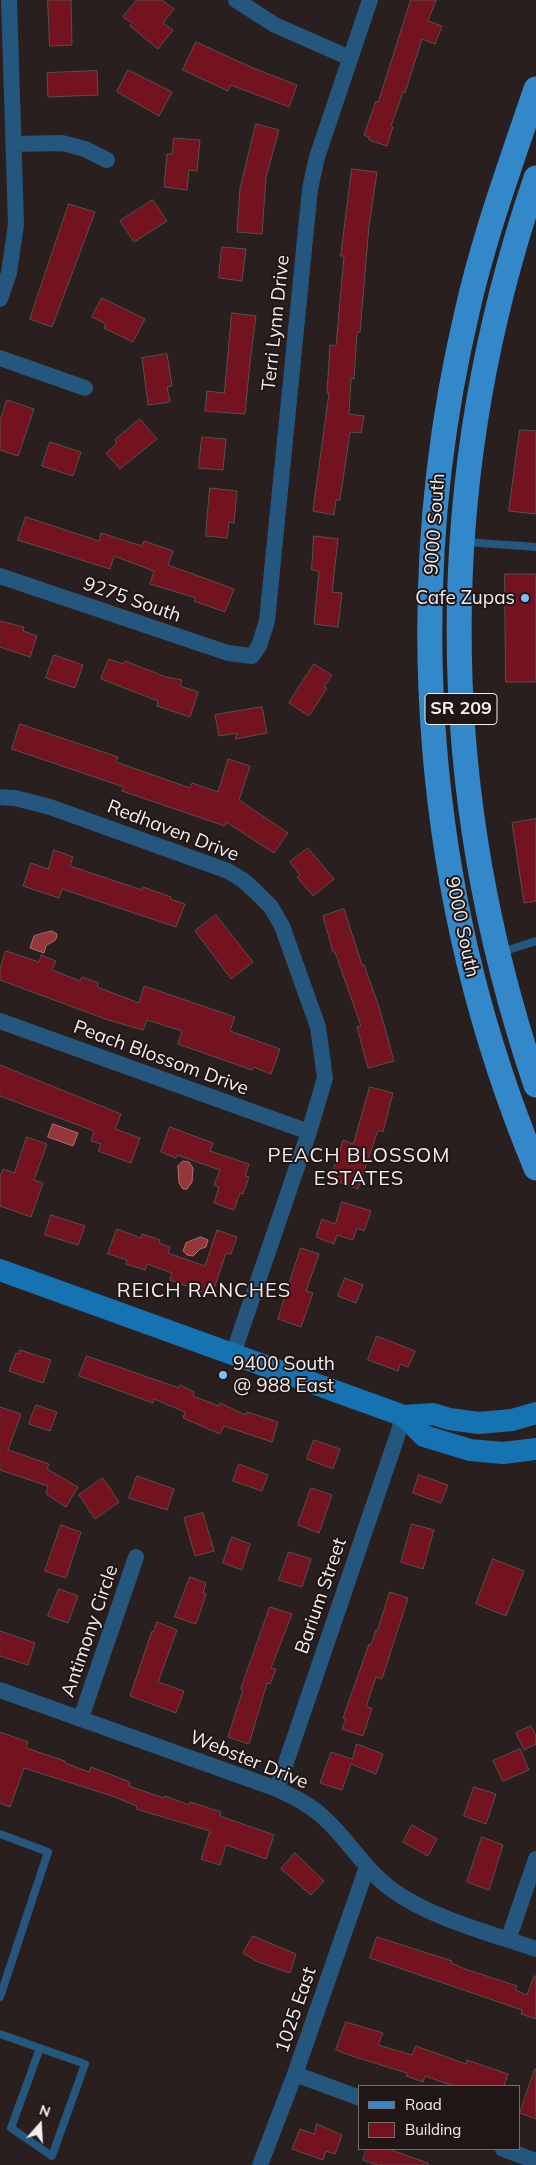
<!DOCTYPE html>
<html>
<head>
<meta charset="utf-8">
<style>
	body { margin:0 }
	#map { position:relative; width:536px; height:2165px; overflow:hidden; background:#291f1e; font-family:Mulish,sans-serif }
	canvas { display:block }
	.legend { position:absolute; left:358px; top:2085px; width:162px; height:65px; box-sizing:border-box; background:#1f1615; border:1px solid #756c6c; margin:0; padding:6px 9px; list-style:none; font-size:15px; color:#f5eeee }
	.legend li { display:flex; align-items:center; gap:10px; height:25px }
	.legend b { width:25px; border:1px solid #756c6c }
	.north { position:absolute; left:15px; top:2100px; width:50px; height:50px; -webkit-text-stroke:4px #1f1615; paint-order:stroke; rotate:19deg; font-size:14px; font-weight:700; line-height:20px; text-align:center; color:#f5eeee }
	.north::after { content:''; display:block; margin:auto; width:18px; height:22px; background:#f5eeee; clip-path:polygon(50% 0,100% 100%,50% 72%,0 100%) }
</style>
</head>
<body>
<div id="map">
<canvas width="536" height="2165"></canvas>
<ul class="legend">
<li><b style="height:6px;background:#3388ca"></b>Road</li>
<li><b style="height:14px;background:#72131f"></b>Building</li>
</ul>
<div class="north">N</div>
</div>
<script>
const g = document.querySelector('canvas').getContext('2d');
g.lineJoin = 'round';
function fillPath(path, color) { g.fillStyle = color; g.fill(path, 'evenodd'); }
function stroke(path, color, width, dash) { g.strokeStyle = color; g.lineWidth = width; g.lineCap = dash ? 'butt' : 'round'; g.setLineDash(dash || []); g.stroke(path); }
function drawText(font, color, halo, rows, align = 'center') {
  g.font = font + ' Mulish,sans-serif'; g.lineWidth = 4; g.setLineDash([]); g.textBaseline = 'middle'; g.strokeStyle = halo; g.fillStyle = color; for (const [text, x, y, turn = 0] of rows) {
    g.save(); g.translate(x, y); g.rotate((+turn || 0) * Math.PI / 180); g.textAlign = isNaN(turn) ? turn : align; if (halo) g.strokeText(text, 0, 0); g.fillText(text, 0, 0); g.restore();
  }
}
const water = new Path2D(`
	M52,931L57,934C57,943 51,941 46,946L44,953L30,948L34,936Z
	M53,1124L78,1133L73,1146L48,1137Z
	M183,1161L189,1162L193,1168L192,1182L187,1189H183L179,1183L178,1166Z
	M201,1237L208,1240L206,1247L200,1249L193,1256L187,1255L183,1251L186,1243Z`);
fillPath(water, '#95363b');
stroke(water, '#b26d71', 1);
const building = new Path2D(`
	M48,0H71L72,45L50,46Z
	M137,0H162L174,9L163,23L173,30L158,49L130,26L132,23L123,17Z
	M411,0H436L428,21L442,26L435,44L422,39L405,93L403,92L391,126L393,127L387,146L369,140V137L364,135L376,101L378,102Z
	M196,42L253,68L297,85L289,107L231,85L228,91L183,70Z
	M128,70L172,92L159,116L117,92Z
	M97,71L98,95L48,97L47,73Z
	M256,124L279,130L266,177L262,234L237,232L240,189Z
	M174,138L200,140L197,171L189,170L187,190L164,187L167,154H172Z
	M352,169L377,172L369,226L360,332H357L354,379L351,378L349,414L364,416L361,433L350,432L340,500H336L334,515L313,511L329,393H327L330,345L336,346L344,256H341Z
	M153,200L167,221L134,242L120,221Z
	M69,204L95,212L52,327L30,319Z
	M222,247L246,249L242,281L219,278Z
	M102,298L145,319L133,342L104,328L106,324L92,317Z
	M232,313L256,316L250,362L245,414L205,411L207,391L224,393Z
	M167,354L172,386L167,387L170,402L148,405L142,358Z
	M7,400L34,409L18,456L0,450V421Z
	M140,419L157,439L120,469L106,453L117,443L115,440Z
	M520,430L536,431V514L509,511Z
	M202,437L226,439L223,470L199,468Z
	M50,442L81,452L73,476L42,466Z
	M210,488L237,491L234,523L229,522L227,538L206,536Z
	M26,517L99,541L101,533L142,546L144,541L173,551L168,565L234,589L225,612L194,601L196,598L150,584L154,571L114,556L110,569L18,540Z
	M314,536L338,539L332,592L342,593L338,627L314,624L319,571L312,570Z
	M505,574H536V682H506Z
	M0,621L24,627L23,631L37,636L30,657L0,647Z
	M54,655L83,665L75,688L46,678Z
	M109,659L123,664L125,661L166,677L182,680L180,686L198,692L190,717L157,706L158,701L101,679Z
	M314,664L332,675L324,687L327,688L309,716L289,703Z
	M262,707L267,733L235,739L237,733L219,736L215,715Z
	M20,724L118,757L116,762L190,788L192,783L218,792L228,759L250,766L239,800L288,833L274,853L226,822L225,826L122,791L124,787L12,749Z
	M536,819V901L524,903L512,823Z
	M308,848L334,879L313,896L297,877L300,875L290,862Z
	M54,850L73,857L70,866L142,890L143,887L171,897L170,899L185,904L176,927L62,889L59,898L23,886L31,863L48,869Z
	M344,909L362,965H364L379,1007L394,1061L368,1068L357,1027L361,1026L335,952H333L323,916Z
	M216,915L253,962L231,979L195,931Z
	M6,951L39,962L41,955L56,961L52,970L80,981L82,977L99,983L97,987L139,1003L144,986L235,1017L230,1031L280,1049L271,1074L253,1067L252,1070L178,1044L182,1031L147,1020L143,1030L108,1020L0,980V969Z
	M0,1065L121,1114L115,1129L140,1138L131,1163L98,1151L101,1144L91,1141L94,1131L0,1096Z
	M370,1087L393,1093L383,1132L378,1130L358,1189L330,1179L343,1140L353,1144Z
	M170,1127L213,1143L210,1151L249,1164L245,1176L249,1177L243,1194L240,1193L234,1210L214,1203L219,1187L214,1185L220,1170L177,1155L176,1158L161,1152Z
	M27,1137L47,1144L34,1180L43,1183L31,1217L0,1206V1177L3,1169L14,1173Z
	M342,1202L371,1211L364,1231L357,1228L353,1240L337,1235L334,1244L316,1237L322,1219L335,1224Z
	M51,1215L85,1226L78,1245L45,1235Z
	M117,1229L141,1238L142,1234L160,1240L159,1243L170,1247L168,1253L205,1266L217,1230L237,1237L231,1254L226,1253L212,1295L170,1280L172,1273L147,1264L145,1270L126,1264L127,1260L108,1254Z
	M301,1248L319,1254L306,1291L313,1293L301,1327L278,1319Z
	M345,1278L363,1285L356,1303L338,1296Z
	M377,1336L415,1351L408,1367L400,1364L398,1371L368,1360Z
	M20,1350L51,1360L43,1383L9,1371L16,1353L19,1354Z
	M87,1356L179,1388L180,1385L194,1392L193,1396L219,1406L220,1403L246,1415L247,1412L278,1422L272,1442L224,1426L220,1434L183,1418L185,1412L154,1399L153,1403L79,1376Z
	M36,1405L57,1412L50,1431L29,1424Z
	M0,1407L21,1414L8,1450L49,1464L47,1469L78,1487L66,1507L46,1494L48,1486L0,1470Z
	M314,1440L340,1449L333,1469L307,1459Z
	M239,1464L268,1475L262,1491L233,1481Z
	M419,1475L448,1485L441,1503L413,1493Z
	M137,1476L174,1489L167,1510L129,1498Z
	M103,1478L119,1502L95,1519L79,1495Z
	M311,1488L332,1495L319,1533L298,1525Z
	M203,1513L214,1551L195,1556L184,1518Z
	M412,1524L434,1530L423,1569L401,1562Z
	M61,1525L81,1532L66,1578L45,1571Z
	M232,1537L250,1544L242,1570L223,1563Z
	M289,1552L311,1559L302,1587L279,1580Z
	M493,1559L524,1571L506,1616L476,1604Z
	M190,1577L206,1583L203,1593L206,1594L196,1624L175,1617Z
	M59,1589L78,1596L68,1623L48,1616Z
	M390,1592L408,1598L382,1679L376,1677L366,1707L372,1708L363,1736L342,1729L346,1719L343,1718L369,1644L371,1645L376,1630L377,1631Z
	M270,1607L292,1614L271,1668L276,1669L270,1684L267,1683L249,1744L228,1737L243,1690L241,1689Z
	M157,1622L177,1630L158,1682L184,1691L176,1713L130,1696L152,1631L153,1632Z
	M0,1631L35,1643L28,1665L0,1656Z
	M531,1726L536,1736V1744L524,1750L516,1733Z
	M0,1732L28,1742L26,1748L65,1761V1763L89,1772L91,1767L130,1782L129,1786L164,1798L165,1796L189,1805L190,1802L221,1812L220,1816L274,1835L266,1859L226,1845L220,1865L201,1859L210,1831L136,1809L137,1806L112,1796L24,1768L10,1807L0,1803Z
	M357,1744L383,1754L376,1774L351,1764L342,1790L320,1783L331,1752L352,1759Z
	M520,1749L529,1770L503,1781L493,1761Z
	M474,1787L496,1794L486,1824L464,1816Z
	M412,1825L437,1839L428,1856L403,1842Z
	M482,1837L503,1845L489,1890L467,1882Z
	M295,1853L324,1881L311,1895L281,1869Z
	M253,1936L296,1954L290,1973L258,1962L243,1953Z
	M377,1937L452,1961L451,1963L465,1969L517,1986L515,1990L527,1995L534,1976H536V2019L521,2014L522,2010L370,1958Z
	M346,2022L383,2033L378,2045L412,2055L416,2046L466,2064L467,2060L508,2074L504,2086H454L425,2076L423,2082L406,2076L407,2073L355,2057L336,2050Z
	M535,2069H536V2119L520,2113Z
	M317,2124L342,2135L335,2154L326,2151L323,2160L292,2149L300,2129L314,2134Z
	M367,2149H388L428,2163V2165H378L363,2160Z`);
fillPath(building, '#72131f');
stroke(building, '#5a4f4e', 1);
stroke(new Path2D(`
	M466,542L536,547
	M502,952L536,941
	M0,1834L48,1852L0,1997
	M0,2034L85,2064L52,2156L11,2128L40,2048`), '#24567e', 8);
stroke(new Path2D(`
	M236,0L275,25L350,58
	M14,144L62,143L85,149L107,160
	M0,299L9,273L16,224L9,0
	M0,358L85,388
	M0,576L228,653L252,656L259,646L267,621L310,189L317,157L370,0
	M0,797L15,798L50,807L228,871L243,880L256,892L271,907L282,926L318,1027L325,1078L309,1132L233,1354
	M0,1021L309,1132
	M0,1690L277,1789C294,1797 309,1804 323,1817C348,1839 364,1869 391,1889C430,1918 490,1933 536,1949
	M81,1718L136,1557
	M277,1789L404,1416
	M508,1940L536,1859
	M295,2074L360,2098
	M503,2149L536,2161
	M260,2165L295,2074L367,1867`), '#24567e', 16);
stroke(new Path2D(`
	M0,1270L404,1416L424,1436L470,1450L503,1453L536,1449
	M404,1416L433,1414L449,1419L479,1423L512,1420L536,1413`), '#1673b2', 22);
stroke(new Path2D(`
	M536,89C511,163 484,236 467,312C400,596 424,899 536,1168
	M536,178C433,478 434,785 536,1085`), '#3388ca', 25);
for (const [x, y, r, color] of [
	[525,598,5,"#7bbef8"],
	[223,1375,5,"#7bbef8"]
]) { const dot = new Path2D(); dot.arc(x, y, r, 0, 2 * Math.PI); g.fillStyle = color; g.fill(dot); stroke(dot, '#1f1615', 2); }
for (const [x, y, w] of [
	[461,709,72]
]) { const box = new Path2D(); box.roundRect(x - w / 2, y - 15.5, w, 31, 4); g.fillStyle = '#1f1615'; g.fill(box); stroke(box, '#f5eeee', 1); }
drawText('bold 18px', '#f5eeee', null, [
	["SR 209",461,709]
]);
drawText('19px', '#f5eeee', '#1f1615', [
	["Terri Lynn Drive",276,323,-84],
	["9000 South",435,524,-86],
	["9275 South",132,600,19],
	["Redhaven Drive",173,831,21],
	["9000 South",462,927,78],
	["Peach Blossom Drive",161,1058,20],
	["Barium Street",321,1596,-71],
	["Antimony Circle",90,1631,-71],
	["Webster Drive",249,1760,22],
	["1025 East",296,2010,-71]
]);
drawText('19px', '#f5eeee', '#1f1615', [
	["Cafe Zupas",515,598],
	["9400 South",233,1364,"left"],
	["@ 988 East",233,1386,"left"]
], 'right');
g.letterSpacing = '1px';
drawText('20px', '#f5eeee', '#1f1615', [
	["PEACH BLOSSOM",359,1156],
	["ESTATES",359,1179],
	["REICH RANCHES",204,1291]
]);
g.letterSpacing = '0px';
</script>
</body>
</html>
